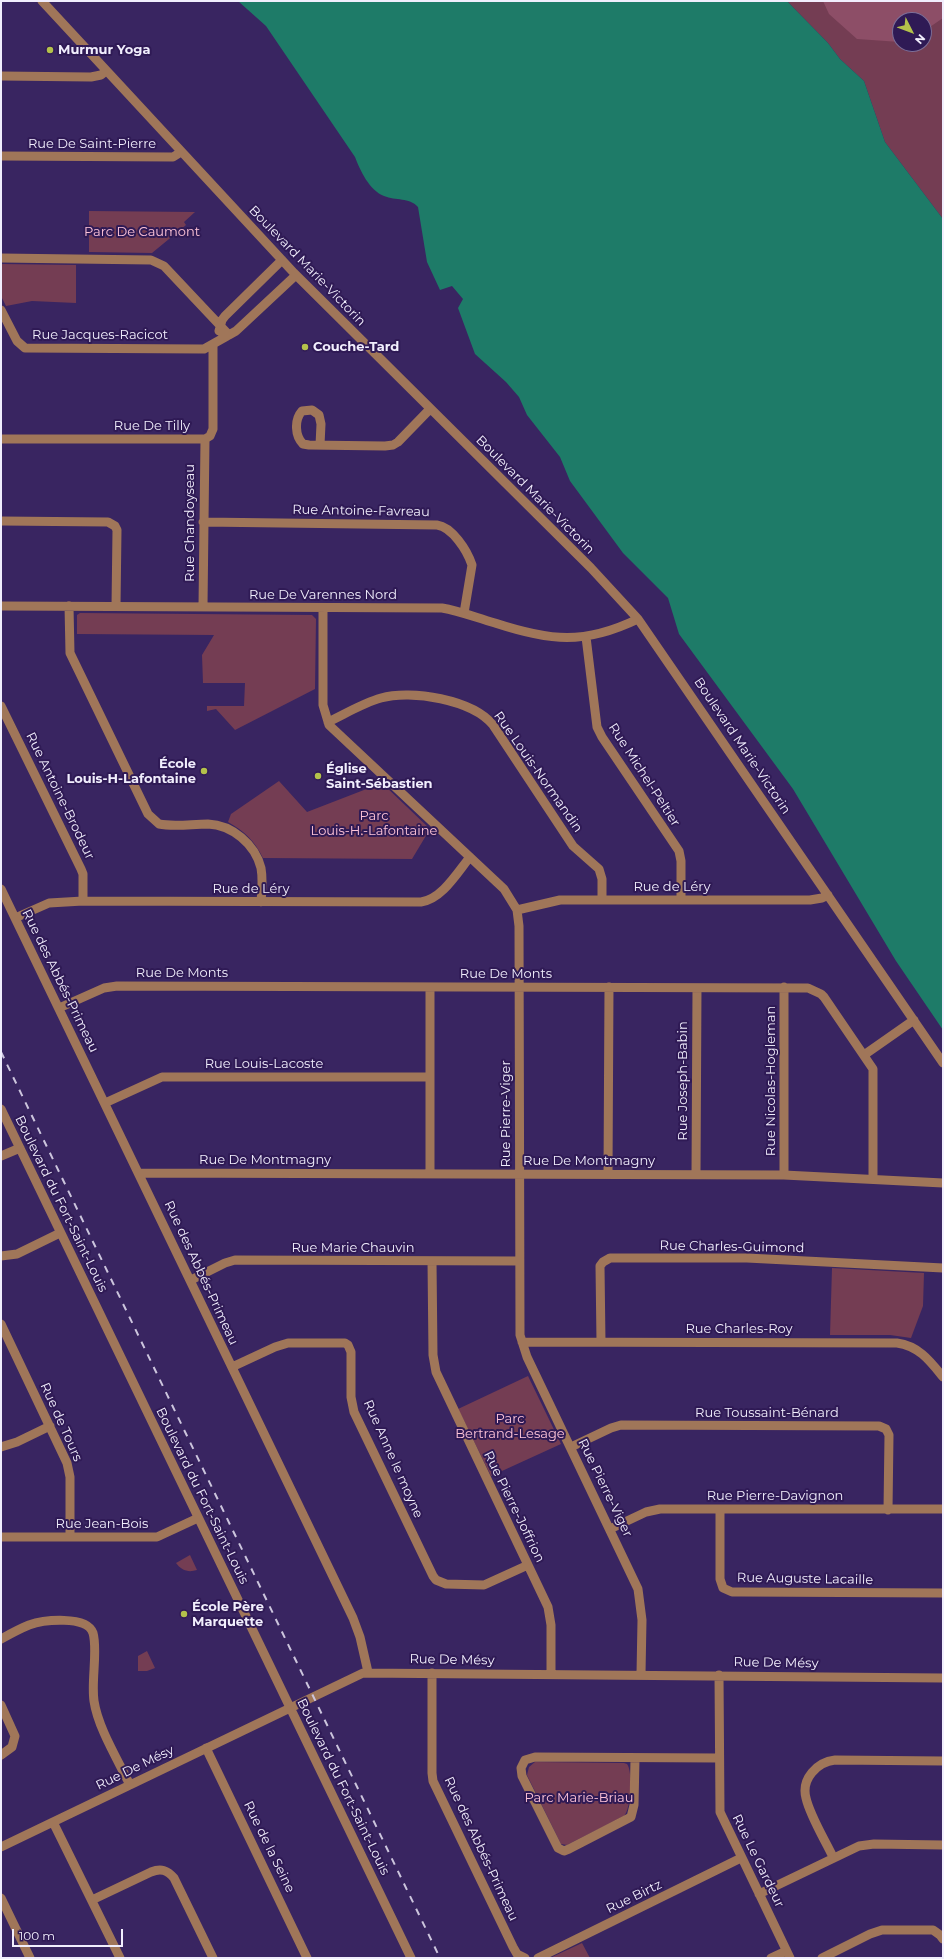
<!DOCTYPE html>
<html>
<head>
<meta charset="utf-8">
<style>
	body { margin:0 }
	#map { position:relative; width:944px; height:1959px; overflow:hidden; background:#392561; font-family:Montserrat,sans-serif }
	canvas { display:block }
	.frame { position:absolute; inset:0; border:2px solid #f1eefd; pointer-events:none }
	.north { position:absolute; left:892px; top:12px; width:40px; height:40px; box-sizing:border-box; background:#2f1a55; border:1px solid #7d6f98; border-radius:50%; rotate:132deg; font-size:11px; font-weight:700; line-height:16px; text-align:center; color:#f1eefd }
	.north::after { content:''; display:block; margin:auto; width:14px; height:18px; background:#b4c24b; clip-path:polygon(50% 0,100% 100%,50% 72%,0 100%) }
	.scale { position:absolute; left:12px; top:1929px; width:111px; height:18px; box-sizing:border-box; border:2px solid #f1eefd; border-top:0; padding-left:5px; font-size:12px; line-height:14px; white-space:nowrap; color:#f1eefd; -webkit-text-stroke:3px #2f1a55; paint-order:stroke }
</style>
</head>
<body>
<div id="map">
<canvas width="944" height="1959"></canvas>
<div class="frame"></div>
<div class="north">N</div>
<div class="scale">100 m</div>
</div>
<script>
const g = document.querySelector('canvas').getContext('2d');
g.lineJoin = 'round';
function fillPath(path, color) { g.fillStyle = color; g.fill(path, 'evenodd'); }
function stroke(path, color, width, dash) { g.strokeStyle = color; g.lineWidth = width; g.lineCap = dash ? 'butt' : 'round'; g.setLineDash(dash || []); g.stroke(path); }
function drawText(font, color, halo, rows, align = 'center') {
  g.font = font + ' Montserrat,sans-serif'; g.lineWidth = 4; g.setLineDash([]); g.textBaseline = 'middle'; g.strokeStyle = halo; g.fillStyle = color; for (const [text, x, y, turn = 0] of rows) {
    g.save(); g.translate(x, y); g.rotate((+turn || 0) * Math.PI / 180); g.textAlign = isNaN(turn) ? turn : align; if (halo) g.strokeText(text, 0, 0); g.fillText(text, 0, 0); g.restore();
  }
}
fillPath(new Path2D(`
	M787,1H943V219L885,142L864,81L840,59L828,43ZM900,20H924V44H900Z
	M89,211L195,212L184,222L186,225L152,253L89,252Z
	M1,264L76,265V303L32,301L6,306L1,296Z
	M80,613L312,615L316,619L315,689L235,730L216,709L207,711V706H244L245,683H203L202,655L214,635L77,634V615Z
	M279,781L307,812L382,783L430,829L412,859L263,858C255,841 244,831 228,822L231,814Z
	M832,1268L924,1273L923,1306L911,1338L890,1335H830Z
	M528,1376L561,1444L491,1476L458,1409Z
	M190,1555L197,1570C188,1573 181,1570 176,1563Z
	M147,1651L155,1668L147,1671H138V1656Z
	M535,1762L624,1763L627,1764C633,1771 631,1810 624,1816L567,1845L561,1844L527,1775L529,1767Z
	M582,1943L590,1958H550Z`), '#743d53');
fillPath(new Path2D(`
	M823,1H943V18L924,31V20H900V42L857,39L829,14Z`), '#8d4e67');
fillPath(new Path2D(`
	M238,1H787L828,43L840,59L864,81L885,142L943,219V1030L896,961L793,789L679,634L668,598L623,553L570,481L560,457L527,415L519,397L506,382L475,354L458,308L463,299L452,286L440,290L427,262L418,207C409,197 396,201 384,196C369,190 360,170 355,157L266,26Z`), '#1e7b68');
stroke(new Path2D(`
	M42,1L294,273L591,568L638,619L943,1063
	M1,76L91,77L101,75L106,71
	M1,156L173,157L181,152
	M1,258L151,260L164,266L229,335
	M1,310L17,341L25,348L204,349L236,331L296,275
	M219,331L222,320L225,316L282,260
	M1,439H205L210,436L213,429V345
	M320,445L321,424L319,415L312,410L302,411C294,420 295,436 303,444L309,445L385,446L393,445L398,442L430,409
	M1,521L108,522L115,526L117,530L116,606
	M203,522L437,525C452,527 467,550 472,565L464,613
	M1,606L442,608C460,611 477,618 495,623C550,641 584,645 638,619
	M69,606L70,653L148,814L159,824C174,827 192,824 208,824C232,825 255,844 261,868C263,879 262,891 261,902
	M203,606L205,439
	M323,608V705L329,725L504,889L517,910L519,926L520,1335L527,1357L638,1589L642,1620L641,1674
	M586,637L597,727L602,737L679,851L681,861V900
	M1,706L81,869L83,874V901
	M328,722C345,714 363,703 381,698C411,689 473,700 493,725L573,846L599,869L602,879V900
	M1,889L353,1618L360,1637L368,1672
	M517,910L560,900H810L822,898L828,895
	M15,918L49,903L83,901L421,902C442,899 457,873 470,857
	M59,1008L104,988L117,986L808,988L821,994L824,997L873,1069V1179
	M864,1055L914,1020
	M105,1103L162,1077H430
	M1,1109L411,1958
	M1,1156L20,1148
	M139,1173L784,1175L943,1183
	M430,1173V987
	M608,1174L609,987
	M696,1174L697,988
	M784,1175V987
	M1,1256L17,1254L60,1233
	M432,1261L433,1355L436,1372L548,1607L551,1625V1674
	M191,1280L225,1263L235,1260L519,1261
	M1,1324L67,1463L70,1477V1536
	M522,1342L897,1343C919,1346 930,1361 943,1377
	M601,1342L600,1266L603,1262L610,1258H747L943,1268
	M232,1367L275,1347L288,1343H345L348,1345L351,1352V1397L354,1412L433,1576L436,1580L446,1584L484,1585L528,1565
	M1,1447L17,1442L50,1426
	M571,1447L611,1428L621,1425L879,1426L886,1429L889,1435L888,1510
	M720,1509V1579L723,1588L732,1592H741L943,1593
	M610,1529L646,1512L660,1509H943
	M1,1537H157L198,1518
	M1,1639C10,1634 19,1629 29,1625C43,1620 87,1615 93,1633C98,1650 91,1681 94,1701C98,1728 118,1760 130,1785
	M432,1673V1773L433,1781L513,1947L517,1954L525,1958
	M719,1675L720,1812L790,1958
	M1,1705L15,1736L12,1747L1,1755
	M206,1748L307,1958
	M635,1759L634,1805L631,1817L569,1849L564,1851L558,1848L522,1776L521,1768L525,1760L535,1757L718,1758
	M53,1822L120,1958
	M1,1847L363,1673L943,1678
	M833,1857C825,1840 810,1816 806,1798C801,1779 817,1762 835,1760L943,1761
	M759,1894L859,1846L874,1844L943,1845
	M1,1898L30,1958
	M92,1900L151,1872C161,1868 167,1870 174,1878L213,1958
	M538,1958L741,1858
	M771,1958L786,1951
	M822,1958L870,1934L882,1930H933L940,1935L943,1939`), '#a07659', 9);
stroke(new Path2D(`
	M1,1052L440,1958`), '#ccc5dd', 2, [7, 7]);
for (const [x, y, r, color] of [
	[50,50,4,"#b4c24b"],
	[305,347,4,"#b4c24b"],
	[204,771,4,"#b4c24b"],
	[318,776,4,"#b4c24b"],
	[184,1614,4,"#b4c24b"]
]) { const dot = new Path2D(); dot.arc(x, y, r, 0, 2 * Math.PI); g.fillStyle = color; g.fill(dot); stroke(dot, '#2f1a55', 1.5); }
drawText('bold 13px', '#f1eefd', '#2f1a55', [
	["Murmur Yoga",58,50],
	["Couche-Tard",313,347],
	["École",196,764,"right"],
	["Louis-H-Lafontaine",196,779,"right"],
	["Église",326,769],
	["Saint-Sébastien",326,784],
	["École Père",192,1607],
	["Marquette",192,1622]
], 'left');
drawText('13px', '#f1eefd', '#2f1a55', [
	["Rue De Saint-Pierre",92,144],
	["Boulevard Marie-Victorin",307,266,46],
	["Rue Jacques-Racicot",100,335],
	["Rue De Tilly",152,426],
	["Boulevard Marie-Victorin",535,495,45],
	["Rue Antoine-Favreau",361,511,1],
	["Rue Chandoyseau",190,523,-90],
	["Rue De Varennes Nord",323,595],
	["Boulevard Marie-Victorin",742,746,56],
	["Rue Louis-Normandin",538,772,55],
	["Rue Michel-Peltier",644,775,57],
	["Rue Antoine-Brodeur",60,796,64],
	["Rue de Léry",672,887],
	["Rue de Léry",251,889],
	["Rue De Monts",182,973],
	["Rue De Monts",506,974],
	["Rue des Abbés-Primeau",60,981,64],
	["Rue Louis-Lacoste",264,1064],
	["Rue Joseph-Babin",683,1081,-90],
	["Rue Nicolas-Hogleman",771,1081,-90],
	["Rue Pierre-Viger",506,1114,-90],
	["Rue De Montmagny",265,1160],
	["Rue De Montmagny",589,1161],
	["Boulevard du Fort-Saint-Louis",61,1204,64],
	["Rue Charles-Guimond",732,1247,1],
	["Rue Marie Chauvin",353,1248],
	["Rue des Abbés-Primeau",201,1273,65],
	["Rue Charles-Roy",739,1329],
	["Rue Toussaint-Bénard",767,1413],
	["Rue de Tours",61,1422,66],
	["Rue Anne le moyne",393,1459,66],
	["Rue Pierre-Viger",605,1488,64],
	["Boulevard du Fort-Saint-Louis",202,1496,64],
	["Rue Pierre-Davignon",775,1496],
	["Rue Pierre-Joffrion",514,1507,64],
	["Rue Jean-Bois",102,1524],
	["Rue Auguste Lacaille",805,1579,1],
	["Rue De Mésy",452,1660,1],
	["Rue De Mésy",776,1663,1],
	["Rue De Mésy",135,1768,-26],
	["Boulevard du Fort-Saint-Louis",343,1787,64],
	["Rue de la Seine",269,1847,64],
	["Rue des Abbés-Primeau",481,1849,65],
	["Rue Le Gardeur",758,1861,64],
	["Rue Birtz",634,1897,-26]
]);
drawText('13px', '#fec4d8', '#2f1a55', [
	["Parc De Caumont",142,232],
	["Parc",374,816],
	["Louis-H.-Lafontaine",374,831],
	["Parc",510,1419],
	["Bertrand-Lesage",510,1434],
	["Parc Marie-Briau",579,1798]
]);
</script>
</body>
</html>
